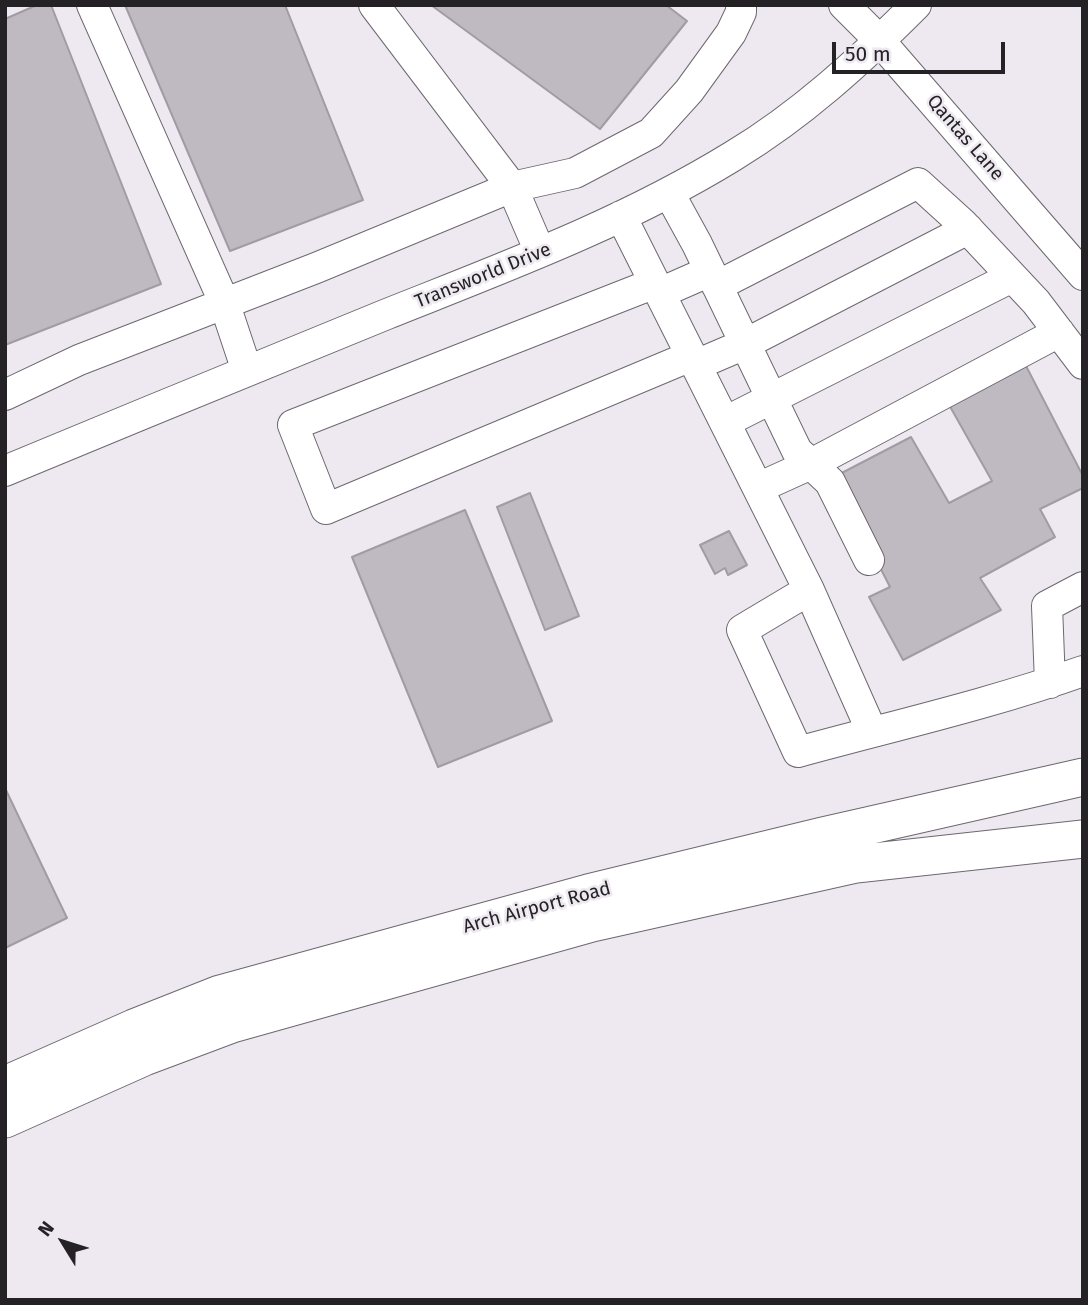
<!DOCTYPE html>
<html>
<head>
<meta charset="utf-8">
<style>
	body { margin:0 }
	#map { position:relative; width:1088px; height:1305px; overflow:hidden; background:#eee8f0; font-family:"Fira Sans",sans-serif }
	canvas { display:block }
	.frame { position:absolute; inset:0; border:7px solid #242225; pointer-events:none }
	.north { position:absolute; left:28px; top:1207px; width:70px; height:70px; -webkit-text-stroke:5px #eee8f0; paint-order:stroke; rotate:308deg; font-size:19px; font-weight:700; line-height:28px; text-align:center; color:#242225 }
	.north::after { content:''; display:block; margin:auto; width:24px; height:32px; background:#242225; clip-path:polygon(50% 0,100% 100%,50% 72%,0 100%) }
	.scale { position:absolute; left:832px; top:42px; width:173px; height:32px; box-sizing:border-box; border:4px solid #242225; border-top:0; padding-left:9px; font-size:21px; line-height:24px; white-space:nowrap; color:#242225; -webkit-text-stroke:5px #eee8f0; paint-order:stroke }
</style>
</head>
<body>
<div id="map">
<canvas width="1088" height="1305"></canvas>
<div class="frame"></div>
<div class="north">N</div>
<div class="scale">50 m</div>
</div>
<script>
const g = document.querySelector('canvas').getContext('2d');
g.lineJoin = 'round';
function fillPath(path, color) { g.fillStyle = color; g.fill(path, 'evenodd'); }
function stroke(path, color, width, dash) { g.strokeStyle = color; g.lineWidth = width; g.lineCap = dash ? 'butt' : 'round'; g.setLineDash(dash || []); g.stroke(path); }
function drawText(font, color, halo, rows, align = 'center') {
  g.font = font + ' "Fira Sans",sans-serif'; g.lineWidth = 5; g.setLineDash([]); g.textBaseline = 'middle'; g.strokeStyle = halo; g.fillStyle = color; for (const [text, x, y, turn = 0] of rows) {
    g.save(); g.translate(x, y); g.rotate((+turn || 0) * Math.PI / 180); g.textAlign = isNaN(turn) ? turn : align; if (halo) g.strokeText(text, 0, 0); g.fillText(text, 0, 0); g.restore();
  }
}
const building = new Path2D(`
	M37,5H51L161,284L5,345V19Z
	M125,5H285L363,200L230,251Z
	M431,5H666L687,21L600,129Z
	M1025,364L1083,476V488L1040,509L1055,537L980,578L1001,610L903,660L869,597L890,587L834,477L911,437L949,503L992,481L948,403Z
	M530,493L579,616L545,630L497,507Z
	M465,510L552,721L438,767L352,557Z
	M729,531L747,565L728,575L725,568L715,574L700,545Z
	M5,788L67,918L5,948Z`);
fillPath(building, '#bfb9c2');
stroke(building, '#a19ba3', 2);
const minor = new Path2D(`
	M92,5L224,302L247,371
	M374,5L512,187L575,173L651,133L689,91L731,33L741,12V5
	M844,5L879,40L1083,275
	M669,193L697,244L797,451L830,482L869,560
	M621,216L809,590
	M655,283L293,425L326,509L691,356
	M717,286L918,183L962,223L1036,302L1083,364
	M660,293L710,271
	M696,365L745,344L968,229
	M5,395L79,360L316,268L512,187L540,252
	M725,422L1012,277
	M5,471C132,418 260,366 387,314C505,267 624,223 733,156C801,115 860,61 916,5
	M758,488L811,464L1059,332
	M1050,683L1047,606L1083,587
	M872,732L809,590L742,630L798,752C893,726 990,704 1083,671`);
const major = new Path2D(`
	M5,1085L134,1028L220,994L588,893L823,836L1083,777
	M5,1119L144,1057L232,1024L592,923L856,864L1083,839`);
stroke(minor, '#6d686f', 32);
stroke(major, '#6d686f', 39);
stroke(minor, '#fff', 30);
stroke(major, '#fff', 37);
drawText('19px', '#242225', '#eee8f0', [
	["Qantas Lane",965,138,49],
	["Transworld Drive",483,276,-22],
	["Arch Airport Road",537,908,-15]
]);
</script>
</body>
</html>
